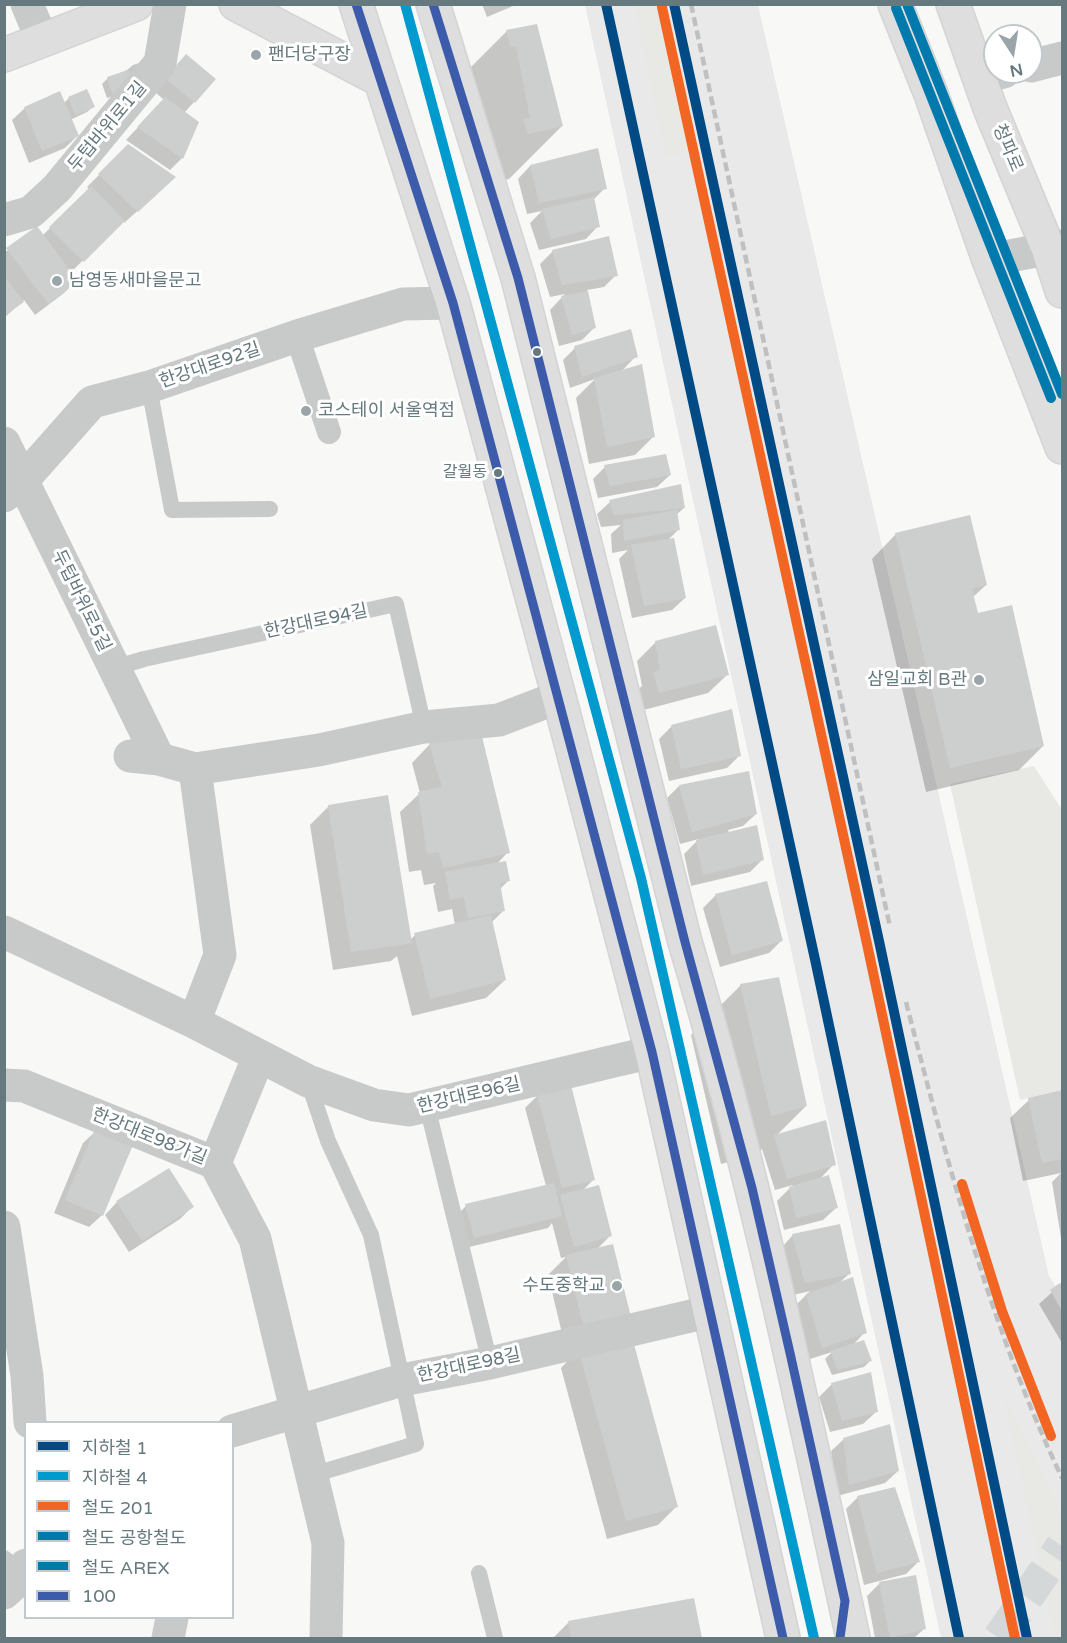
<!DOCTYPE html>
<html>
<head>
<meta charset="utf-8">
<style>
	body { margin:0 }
	#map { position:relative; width:1067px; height:1643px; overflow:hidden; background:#f8f8f7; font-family:"Varela Round","Noto Sans KR",sans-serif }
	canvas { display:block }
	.frame { position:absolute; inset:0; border:6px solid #66797f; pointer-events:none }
	.legend { position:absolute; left:24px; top:1421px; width:210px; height:198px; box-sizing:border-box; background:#fff; border:2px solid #c2c9cc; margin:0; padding:8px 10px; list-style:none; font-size:18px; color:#66797f }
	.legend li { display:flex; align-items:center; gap:12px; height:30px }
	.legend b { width:30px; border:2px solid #c2c9cc }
	.north { position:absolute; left:983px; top:24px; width:60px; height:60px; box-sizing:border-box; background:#fff; border:2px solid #c2c9cc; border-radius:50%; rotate:168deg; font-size:16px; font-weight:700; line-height:24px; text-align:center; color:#66797f }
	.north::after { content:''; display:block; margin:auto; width:21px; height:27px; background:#99a5a9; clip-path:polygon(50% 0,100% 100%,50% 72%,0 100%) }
</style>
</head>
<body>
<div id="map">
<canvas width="1067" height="1643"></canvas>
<div class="frame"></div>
<ul class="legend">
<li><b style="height:8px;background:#004a85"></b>지하철 1</li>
<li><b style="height:8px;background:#009bce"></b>지하철 4</li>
<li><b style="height:8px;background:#f26522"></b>철도 201</li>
<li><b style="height:8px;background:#0079ac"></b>철도 공항철도</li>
<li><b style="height:8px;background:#0079ac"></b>철도 AREX</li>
<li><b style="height:8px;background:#3d5bab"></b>100</li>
</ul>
<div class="north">N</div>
</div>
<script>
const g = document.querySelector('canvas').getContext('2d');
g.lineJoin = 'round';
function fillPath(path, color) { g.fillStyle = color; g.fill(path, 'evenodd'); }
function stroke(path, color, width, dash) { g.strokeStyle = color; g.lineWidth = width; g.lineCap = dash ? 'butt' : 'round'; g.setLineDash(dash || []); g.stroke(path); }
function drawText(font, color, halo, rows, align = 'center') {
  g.font = font + ' "Varela Round","Noto Sans KR",sans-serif'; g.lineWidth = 6; g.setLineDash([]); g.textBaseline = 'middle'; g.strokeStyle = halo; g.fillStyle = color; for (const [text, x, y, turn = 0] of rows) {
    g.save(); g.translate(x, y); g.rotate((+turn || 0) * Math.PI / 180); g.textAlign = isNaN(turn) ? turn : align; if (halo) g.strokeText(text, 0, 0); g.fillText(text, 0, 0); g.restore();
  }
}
fillPath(new Path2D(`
	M585,5H758L1049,1276L1062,1296V1638H941Z`), '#e8e9e8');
fillPath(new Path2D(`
	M634,5H661L692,151L666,156Z
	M1034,766L1062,810V1090L1020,1100L950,784Z
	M1003,1394L1062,1516V1638H1056Z`), '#e8e9e5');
fillPath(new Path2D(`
	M482,4H518L487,17Z
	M536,26L562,126L509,179L475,187L454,84L507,31Z
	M152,59L126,92L107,98L102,84L108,78L127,70L133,65Z
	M173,68L214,80L184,113L182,158L170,170L126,140L164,100L154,91Z
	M87,91L93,107L87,112L70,120L77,136L65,148L29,163L12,120L25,108L64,103L68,99Z
	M128,146L162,189L124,223L123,221L70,273L76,281L64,293L35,315L24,300L4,318V252L42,236L89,189L87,187Z
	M530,166L605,188L593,200L598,226L586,239L539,250L530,223L542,211L527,214L518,179Z
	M553,251L616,275L604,287L587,290L594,328L582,340L559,346L550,310L565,294L550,297L540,264Z
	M575,348L636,356L621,372L654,436L635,455L589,464L576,398L595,379L570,388L563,360Z
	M605,467L670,475L657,487L598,498L593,479Z
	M680,486L684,508L676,515L678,530L668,540L685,598L672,610L632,618L619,559L628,550L612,553L611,534L621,525L601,527L597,514L610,502Z
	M896,534L986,585L973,597L977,615L1043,746L1019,770L926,792L872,559Z
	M656,642L727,675L708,693L640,711L635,692L642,686L637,661Z
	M672,726L739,756L727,768L669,781L659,739Z
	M430,744L508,852L496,865L508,881L500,889L504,910L491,923L505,980L486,998L412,1016L397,956L391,961L333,970L310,825L329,806L410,940L415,935L455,925L452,909L438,912L433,886L436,883L424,885L421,870L409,872L400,812L420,793L412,763Z
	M679,786L756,814L743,826L728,830L729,833L762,860L750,872L691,886L684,854L699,839L680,844L667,798Z
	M716,895L782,940L769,953L720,967L703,908Z
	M741,985L806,1106L775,1137L825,1121L834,1164L819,1180L836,1208L823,1220L784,1230L777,1201L793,1185L775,1190L762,1149L756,1155L721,1164L691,1035Z
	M1062,1092V1244L1052,1182L1061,1173L1023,1181L1010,1118L1029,1100Z
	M538,1095L594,1179L582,1191L610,1236L597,1249L629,1316L565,1346L548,1275L566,1257L561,1258L552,1223L548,1228L461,1249L454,1218L466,1206L546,1186L525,1108Z
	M96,1131L102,1215L89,1227L54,1213L83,1143Z
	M117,1202L192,1207L180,1219L129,1252L105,1215Z
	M793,1235L849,1274L839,1283L865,1332L853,1345L870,1361L864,1367L832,1375L825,1359L832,1352L810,1359L794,1307L810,1291L793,1295L781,1248Z
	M1060,1285L1062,1287V1343L1039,1304Z
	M579,1349L677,1506L658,1525L607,1539L561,1368Z
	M832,1384L876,1412L863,1424L830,1432L819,1397Z
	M844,1439L898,1471L885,1483L837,1496L831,1451Z
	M858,1497L918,1562L906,1574L864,1585L846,1509Z
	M882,1581L924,1629L914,1638H875L867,1596Z
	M693,1600L700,1638H553L568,1623Z`), '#0003');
fillPath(new Path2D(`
	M537,24L563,126L528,134L523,119L530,118L516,46L510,47L506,30Z
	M186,54L216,79L195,103L165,78Z
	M128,70L134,86L112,93L107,77Z
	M87,89L95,107L75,115L68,97Z
	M60,91L79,136L42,151L24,107Z
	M165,97L199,122L183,159L137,127Z
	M128,144L176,177L138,212L98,174Z
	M598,148L607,189L539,203L530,165Z
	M91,186L125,221L84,262L49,227Z
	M594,197L600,227L551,239L542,209Z
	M37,226L78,281L48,304L6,248Z
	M609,236L618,276L562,285L552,250Z
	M4,276L24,302L4,316Z
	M588,291L596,328L572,335L561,296Z
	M631,329L638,357L582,377L574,346Z
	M642,364L655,437L607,447L594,378Z
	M666,454L671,475L610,486L604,465Z
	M681,484L685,508L614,515L609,500Z
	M677,510L680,530L624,541L623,520Z
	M970,515L987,585L972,589L978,613L1012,605L1044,746L950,768L895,533Z
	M674,538L686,598L644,606L631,545Z
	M716,625L729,675L659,693L653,672L660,670L655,641Z
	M732,709L741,756L681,769L671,725Z
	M481,732L510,853L443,868L439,852L427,854L418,792L442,787L429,743Z
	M749,771L757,814L692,832L679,785Z
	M388,795L412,943L351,952L328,805Z
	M757,825L764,860L703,875L696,840Z
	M506,861L510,881L500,883L505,911L468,918L464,897L450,900L445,872Z
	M767,881L783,941L732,955L715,894Z
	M491,915L506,980L430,999L414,933Z
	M779,977L807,1106L771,1116L740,984Z
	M571,1085L595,1180L562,1188L537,1094Z
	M1062,1090V1159L1042,1163L1028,1098Z
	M826,1120L836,1165L787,1179L774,1135Z
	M95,1129L133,1145L103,1216L65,1200Z
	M169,1168L194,1207L142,1241L116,1201Z
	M829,1175L838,1208L796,1218L789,1187Z
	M554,1183L562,1216L474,1238L465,1204Z
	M599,1185L612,1236L574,1247L560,1195Z
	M840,1224L851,1274L805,1283L792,1234Z
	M613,1244L631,1317L584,1329L566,1255Z
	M853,1277L867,1333L822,1348L806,1294Z
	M1060,1283L1062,1285V1311L1050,1290Z
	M631,1333L678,1507L626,1521L578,1348Z
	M864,1340L872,1361L838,1370L830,1351Z
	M871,1372L878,1412L842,1421L831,1383Z
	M890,1424L899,1471L849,1485L843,1438Z
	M895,1487L920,1562L877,1573L857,1496Z
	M916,1575L926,1629L890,1638L879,1582Z
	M694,1598L702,1638H571L568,1621Z`), '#cdcfcf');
stroke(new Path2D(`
	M999,1638L1062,1546`), '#d4d8d9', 33, [33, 16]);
const secondary = new Path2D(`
	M4,55L136,4`);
const primary = new Path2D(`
	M236,4L379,79
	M356,4L453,303L559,697L652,1052L783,1638
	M433,4L518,278L685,942C754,1171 802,1405 853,1638
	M895,4L931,94L989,260L1062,447
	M953,4L990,108L1048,248L1062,291`);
stroke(secondary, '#d2d4d4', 36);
stroke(primary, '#d3d4d4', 36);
stroke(new Path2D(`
	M149,387L172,510L270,509
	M114,668L144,659L396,604L424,727
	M308,1081L328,1141L371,1235L416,1444L312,1475
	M427,1106L490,1363
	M4,1558L25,1574
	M479,1573L495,1638`), '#c8caca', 16);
stroke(new Path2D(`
	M297,336L329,432`), '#c8caca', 24);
stroke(new Path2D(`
	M27,4L42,40
	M1031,66L1062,58
	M979,78L1004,72
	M4,220L31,212L57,188L160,63L170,4
	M989,260L1062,246
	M4,443L159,759
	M4,496L22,481L92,402L149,387L297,336L403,304L453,303
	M130,756L159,759L195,769L319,750L424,727L499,720L559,697
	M4,932L194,1022L308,1081L374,1105L409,1110L652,1052
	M194,1022L220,955L195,769
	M4,1085L24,1086L215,1163L255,1239L328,1543L326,1638
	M215,1163L259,1056
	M4,1227L27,1376L30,1422
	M232,1431L402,1380L490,1363L708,1312
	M4,1593L25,1574L26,1565
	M168,1638L172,1618`), '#c8caca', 33);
stroke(secondary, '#dedede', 33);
stroke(primary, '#dedede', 33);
stroke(new Path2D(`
	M691,4L890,927
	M906,1002C948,1165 990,1326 1062,1478`), '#bec0c1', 4.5, [9, 4.5]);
stroke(new Path2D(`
	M356,4L453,303L652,1052L783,1638
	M433,4L518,278L685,942L752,1188L790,1353L845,1601L840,1638`), '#3d5bab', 9);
stroke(new Path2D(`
	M662,7L867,944L1015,1638
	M962,1184L1002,1311L1051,1436`), '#f26522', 10);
stroke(new Path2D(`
	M907,4L1062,394`), '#0079ac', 10);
stroke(new Path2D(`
	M896,8L1051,398`), '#0079ac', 10);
stroke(new Path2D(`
	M606,4L816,964L959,1638
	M674,4L879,941L1027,1638`), '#004a85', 10);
stroke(new Path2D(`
	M405,4L641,878L814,1638`), '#009bce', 10);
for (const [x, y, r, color] of [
	[256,55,6,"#99a5a9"],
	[57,281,6,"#99a5a9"],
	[537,352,5,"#66797f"],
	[306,411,6,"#99a5a9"],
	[498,473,5,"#66797f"],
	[979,680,6,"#99a5a9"],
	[617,1286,6,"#99a5a9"]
]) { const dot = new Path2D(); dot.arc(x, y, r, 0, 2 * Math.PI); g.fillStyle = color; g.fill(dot); stroke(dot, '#fff', 2); }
drawText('16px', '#66797f', '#fff', [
	["갈월동",487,473]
], 'right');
drawText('18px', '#66797f', '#fff', [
	["팬더당구장",268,55],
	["남영동새마을문고",69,281],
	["코스테이 서울역점",318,411],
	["삼일교회 B관",967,680,"right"],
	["수도중학교",605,1286,"right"]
], 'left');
drawText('18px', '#66797f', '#fff', [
	["두텁바위로1길",108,127,-50],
	["청파로",1007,148,67],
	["한강대로92길",210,366,-19],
	["두텁바위로5길",81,601,64],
	["한강대로94길",316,622,-12],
	["한강대로96길",469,1096,-13],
	["한강대로98가길",149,1137,22],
	["한강대로98길",469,1366,-12]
]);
</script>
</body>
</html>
